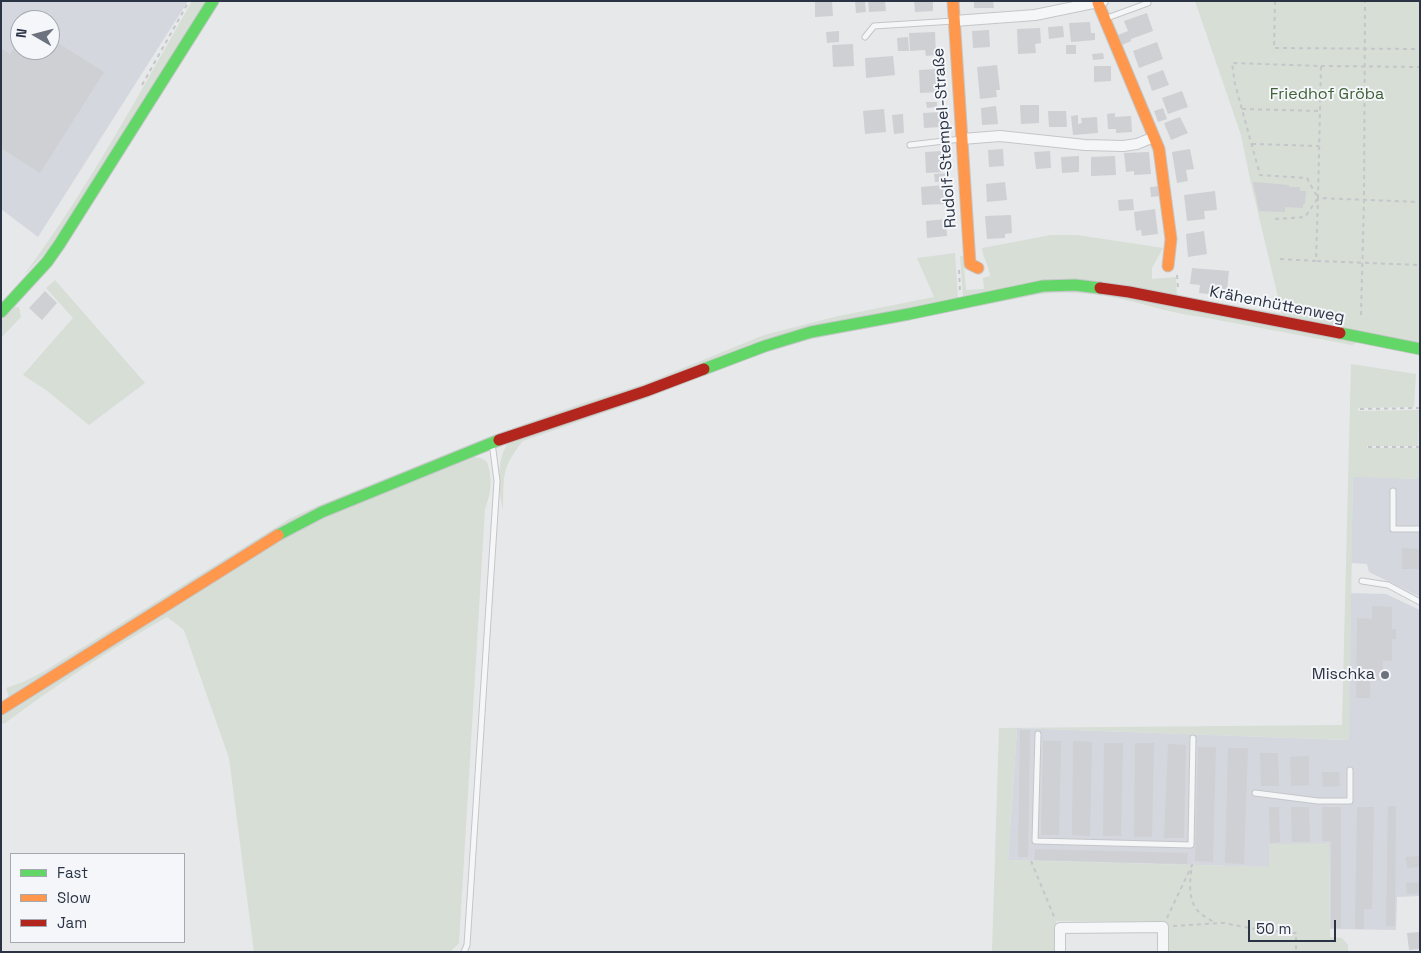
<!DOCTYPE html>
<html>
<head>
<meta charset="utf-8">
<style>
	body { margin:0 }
	#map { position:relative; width:1421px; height:953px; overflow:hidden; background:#e6e8ea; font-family:"Space Grotesk",sans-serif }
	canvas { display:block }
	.frame { position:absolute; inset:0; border:2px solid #2b3445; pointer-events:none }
	.legend { position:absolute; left:10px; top:853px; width:175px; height:90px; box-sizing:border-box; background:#f4f6f9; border:1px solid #a4a8b1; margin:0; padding:6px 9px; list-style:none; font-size:15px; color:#2b3445 }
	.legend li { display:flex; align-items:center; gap:10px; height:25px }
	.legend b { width:25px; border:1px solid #a4a8b1 }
	.north { position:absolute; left:10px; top:10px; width:50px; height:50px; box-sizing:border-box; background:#f4f6f9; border:1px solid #a4a8b1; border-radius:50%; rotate:278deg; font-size:14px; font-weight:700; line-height:20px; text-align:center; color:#2b3445 }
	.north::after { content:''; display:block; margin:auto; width:18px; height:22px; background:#6c737f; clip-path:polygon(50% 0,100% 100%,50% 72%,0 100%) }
	.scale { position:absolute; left:1248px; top:920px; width:88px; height:22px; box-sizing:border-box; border:2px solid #2b3445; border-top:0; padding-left:6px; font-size:15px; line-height:18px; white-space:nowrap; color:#2b3445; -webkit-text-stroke:4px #f4f6f9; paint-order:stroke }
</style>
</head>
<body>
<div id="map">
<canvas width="1421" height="953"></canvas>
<div class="frame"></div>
<ul class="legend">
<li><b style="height:6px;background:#63d668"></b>Fast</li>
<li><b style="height:6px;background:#ff974d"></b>Slow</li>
<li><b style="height:6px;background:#b3261e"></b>Jam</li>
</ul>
<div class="north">N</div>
<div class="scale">50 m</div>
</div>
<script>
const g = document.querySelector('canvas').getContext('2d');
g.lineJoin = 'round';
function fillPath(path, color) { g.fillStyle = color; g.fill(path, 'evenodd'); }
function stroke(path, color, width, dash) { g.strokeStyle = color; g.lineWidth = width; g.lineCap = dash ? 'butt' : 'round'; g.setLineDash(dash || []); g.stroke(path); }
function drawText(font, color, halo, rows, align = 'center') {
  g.font = font + ' "Space Grotesk",sans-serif'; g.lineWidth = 4; g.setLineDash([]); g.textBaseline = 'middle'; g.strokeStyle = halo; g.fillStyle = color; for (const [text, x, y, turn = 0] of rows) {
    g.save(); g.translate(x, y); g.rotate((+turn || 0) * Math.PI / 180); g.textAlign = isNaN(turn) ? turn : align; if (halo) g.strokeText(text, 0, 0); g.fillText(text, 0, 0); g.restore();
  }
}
fillPath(new Path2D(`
	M1,1H188L38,237L1,209ZM20,20H50V50H20Z
	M1353,476L1420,479V597L1369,572L1367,564L1351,563Z
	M1351,593L1386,594L1420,610V896L1397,897L1396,930L1330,929L1329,843L1269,867L1008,860L1017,728L1348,740Z`), '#d4d7dd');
fillPath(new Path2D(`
	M192,1H206L52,246L24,275C88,189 139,94 192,1Z
	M1195,1H1420V345L1181,296L1282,314L1250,179L1241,135Z
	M1051,235H1077L1163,248L1152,268V279L1176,277L1177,298L1096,283L963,298L960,256H963L966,290L984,289L983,278L990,276C989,265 983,259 982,248Z
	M955,253L958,298L837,323L352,495L9,697L6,688L23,682L43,672L289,519L317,506L488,437L580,404L644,384L764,335L834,317L934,297L917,258Z
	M55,280L145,383L89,425L46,390L23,375L73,318L46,288Z
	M1041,291H1091L1358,342L1352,345L1202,317C1177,314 1154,307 1130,301C1101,294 1071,291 1041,294L812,339L766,352L647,398L523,441C501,468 504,475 503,509C498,490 496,455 510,441L786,343Z
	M15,307H19L21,317L1,338V321Z
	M1351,364L1416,374L1414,407L1358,408V411L1419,410L1418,446H1367V448H1420V479L1353,477L1349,740L1017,728L1008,860L1269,867V844L1329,843L1330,937L1342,938L1348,945V952H1166V922L1056,921V952H992L999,728L1342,725Z
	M474,457L481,458L487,462C493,479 491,493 485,509L459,943L450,952H254L229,758L184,630L167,617C110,649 56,685 4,724L1,722V714L295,531L324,517L468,458Z`), '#d6ded6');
fillPath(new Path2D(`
	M815,1H832L833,16L815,17Z
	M855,1H865L866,12L856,13Z
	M868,1H885L886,11L869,12Z
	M914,1H933V11L915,12Z
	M974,1H993L994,8H974Z
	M1147,13L1153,31L1131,39V41L1122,45L1118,35L1128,31L1124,21Z
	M1090,22L1091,33H1095V40L1071,42L1069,23Z
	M1063,26L1064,37L1049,39L1048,27Z
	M1040,28L1041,43L1035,44L1036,53L1018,54L1017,29Z
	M989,30L990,47L973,48L972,31Z
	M839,31V42L827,43L826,32Z
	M935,32L936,55L926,56L925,50L910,51L909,33Z
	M908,37L909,51H898L897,38Z
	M20,38V50H50V38L104,72L40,173L1,148V48L10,54Z
	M1157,42L1163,59L1139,68L1133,51Z
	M853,44L854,66L833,67L832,45Z
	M1066,45H1076V54H1066Z
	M1103,53L1104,59L1093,60L1092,54Z
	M893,56L895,75L866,78L865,58Z
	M997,65L1000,90H996L997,97L980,99L977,67Z
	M1094,66H1111V81L1094,82Z
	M938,69L939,92L920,93L919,70Z
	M1163,70L1169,85L1152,91L1147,76Z
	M1182,91L1188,107L1168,114L1162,98Z
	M926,102H937V107L927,108Z
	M1020,105H1039V123L1021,124Z
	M996,106L998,124L982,125L981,108Z
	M1163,108L1167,119L1158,122L1154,111Z
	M884,109L886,132L865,134L863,111Z
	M1048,111H1066L1067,127H1049Z
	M941,112V127L924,128L923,113Z
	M1115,113V117L1131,116L1132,132L1116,133V129H1108L1107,114Z
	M903,114L904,133L894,134L892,115Z
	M1078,115V124L1082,123L1081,118L1097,117L1098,133L1073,135L1071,116Z
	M1180,117L1188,133L1171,140L1164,123Z
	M1003,149L1004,166L989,167L988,150Z
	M1190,149L1194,169L1186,170L1188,181L1177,183L1172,152Z
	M942,151L943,172L926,173L925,152Z
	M1050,151L1051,168L1036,169L1034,152Z
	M1149,152L1151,174L1134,175V171L1126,172L1124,153Z
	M1079,156V172L1062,173L1061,157Z
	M1115,156L1116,175L1091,176V157Z
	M950,173V181L935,182L934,174Z
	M1005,182L1007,200L987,202L986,184Z
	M1253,182L1289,185V187H1300V191H1306L1305,204H1303V208L1285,207V212L1259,211Z
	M943,185L944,204L922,205L921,187Z
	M1160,186L1161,196L1151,197L1150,187Z
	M1215,191L1217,210L1204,211L1205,219L1187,221L1184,195Z
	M1133,199L1134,210L1119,211L1118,200Z
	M1155,209L1158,234L1142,236L1141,230L1136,231L1134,212Z
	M1011,215L1012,233L1005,234V238L987,239L985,216Z
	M946,219L947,236L927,238L926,221Z
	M1204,231L1207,254L1188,257L1186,234Z
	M1192,268L1229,271L1227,290L1219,289L1218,295L1199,293L1200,285L1190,284Z
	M45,291L57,303L42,320L29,308Z
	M1402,548L1420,549V569H1402Z
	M1372,606L1392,607V629H1396V639H1392V661H1383V680H1370V698H1356L1357,618L1372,619Z
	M1020,730H1030L1028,857H1018Z
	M1043,741H1061L1059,835H1041Z
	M1073,741L1092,742L1090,836L1072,835Z
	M1104,743H1123L1121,836H1103Z
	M1135,743H1154L1152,837H1134Z
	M1168,744L1186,745L1184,838H1164Z
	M1198,747H1216L1213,862L1195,861Z
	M1228,748H1248L1244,864L1225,863Z
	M1260,753H1278L1279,786H1261Z
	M1309,756V785L1291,786L1290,757Z
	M1322,772H1339L1340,786L1323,787Z
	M1388,806H1396L1395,926H1386Z
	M1269,807H1279L1280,842L1270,843Z
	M1291,807H1309L1310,842H1292Z
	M1322,807H1341V928H1331V841H1322Z
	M1357,807H1374L1372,909H1364V929H1355Z
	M1035,849L1188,853L1187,864L1034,860Z
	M1420,856V867L1407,868L1406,857Z
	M1420,882V893L1407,894L1406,883Z
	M1420,932V949L1409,950L1407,933Z`), '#ced0d3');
const lane = new Path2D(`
	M1107,18L1148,3L1147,1
	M865,37L874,26L954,21
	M910,145L961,139
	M1393,491V529H1420
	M1362,581L1388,585L1420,602
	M1038,734L1035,841L1191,845L1193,738
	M1255,793L1318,801H1350V770
	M464,952L467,945L497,481L493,450L490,443`);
const street = new Path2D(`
	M954,21L1035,15L1103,1
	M962,139L1000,136L1085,145L1123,146L1137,144L1154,137
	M1060,952V928L1163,927V952`);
const fast = new Path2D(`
	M1,312L47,262L59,245L213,1
	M1340,333L1420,349
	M704,369L765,346L811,332L909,314L1043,286L1075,285L1100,288
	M278,535L322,512L499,440`);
const slow = new Path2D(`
	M953,1L970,264L978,268
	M1098,3L1159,149L1171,239L1168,266
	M1,709L278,535`);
const jam = new Path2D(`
	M1100,288L1129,292L1340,333
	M499,440L646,391L704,369`);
stroke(lane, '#c4c6c8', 7);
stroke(street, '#c4c6c8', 12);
stroke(fast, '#c4c6c8', 13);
stroke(slow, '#c4c6c8', 13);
stroke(jam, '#c4c6c8', 13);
stroke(new Path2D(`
	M1275,1L1274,48L1420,49
	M1321,66L1420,67
	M142,85L189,1
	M1242,109L1320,111
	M1252,144L1319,146
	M1275,219L1305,217L1318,198L1307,178L1260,175L1235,84L1232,63L1321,66L1318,198
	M1280,259L1316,261L1318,198L1420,202
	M1317,261L1420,265
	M959,270L960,291
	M1177,275L1178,288
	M1361,315L1364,200L1365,1
	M1420,381V409
	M1360,409L1419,408
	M1368,447H1420
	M1031,861L1055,919
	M1167,918L1192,865C1190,880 1187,900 1199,912C1203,916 1210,920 1216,923
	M1173,926L1223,923L1261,930L1296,933V952`), '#c5c6ca', 2, [4, 4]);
stroke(lane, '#f5f6f7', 5);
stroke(street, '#f5f6f7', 10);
stroke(fast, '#63d668', 11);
stroke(slow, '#ff974d', 11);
stroke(jam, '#b3261e', 11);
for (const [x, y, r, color] of [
	[1385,675,5,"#6c737f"]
]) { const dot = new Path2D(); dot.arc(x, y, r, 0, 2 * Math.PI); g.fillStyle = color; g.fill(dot); stroke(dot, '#f4f6f9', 2); }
drawText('16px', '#3f6138', '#f4f6f9', [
	["Friedhof Gröba",1327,95]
]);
drawText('16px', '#2b3445', '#f4f6f9', [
	["Rudolf-Stempel-Straße",945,138,-94],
	["Krähenhüttenweg",1277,305,11]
]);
drawText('16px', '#2b3445', '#f4f6f9', [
	["Mischka",1375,675]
], 'right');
</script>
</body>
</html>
